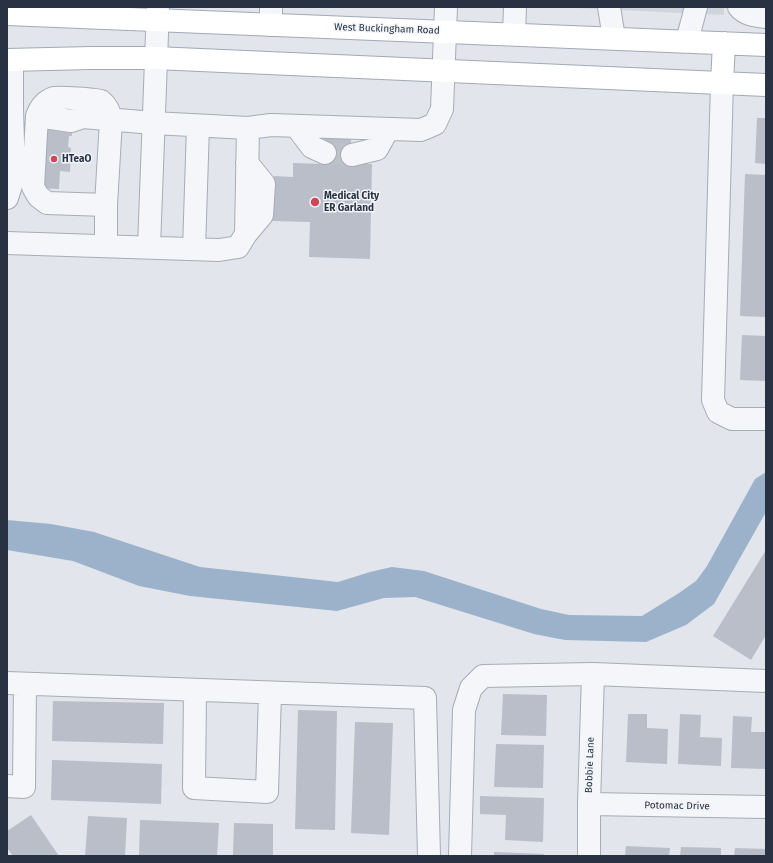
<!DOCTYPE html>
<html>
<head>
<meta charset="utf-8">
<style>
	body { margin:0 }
	#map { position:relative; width:773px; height:863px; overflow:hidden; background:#e2e5eb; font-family:"Fira Sans",sans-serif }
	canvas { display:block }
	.frame { position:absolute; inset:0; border:8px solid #293243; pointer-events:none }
</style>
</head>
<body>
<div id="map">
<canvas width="773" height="863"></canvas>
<div class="frame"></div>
</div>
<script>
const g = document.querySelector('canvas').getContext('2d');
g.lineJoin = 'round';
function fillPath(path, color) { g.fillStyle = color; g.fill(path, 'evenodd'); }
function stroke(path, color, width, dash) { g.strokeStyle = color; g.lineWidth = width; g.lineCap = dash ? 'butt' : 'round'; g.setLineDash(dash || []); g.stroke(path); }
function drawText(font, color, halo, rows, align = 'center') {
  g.font = font + ' "Fira Sans",sans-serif'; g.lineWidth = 3; g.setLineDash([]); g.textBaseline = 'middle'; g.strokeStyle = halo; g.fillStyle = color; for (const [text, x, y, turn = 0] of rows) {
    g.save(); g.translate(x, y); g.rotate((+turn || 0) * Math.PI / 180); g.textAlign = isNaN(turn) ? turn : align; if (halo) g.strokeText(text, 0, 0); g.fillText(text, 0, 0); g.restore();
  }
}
fillPath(new Path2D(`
	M556,7H724V15Z`), '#d0d4dd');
fillPath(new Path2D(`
	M766,472V512L714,604L686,625L646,642L565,640L534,634L415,597L384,598L337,611L190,596L139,586L73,561L7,550V520L51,524L94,532L200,567L338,582L370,572L392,567L424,571L541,609L569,615L642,616L679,593L696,581L707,566L755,479Z`), '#9cb2cb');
fillPath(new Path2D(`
	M757,118H766V164L755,163Z
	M39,127L72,129V136H69L68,147L71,148L70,172L60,171L59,189L36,188Z
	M325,138L351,139V164H372L370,259L309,257L310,222L272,221L274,176L293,177V163L324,164Z
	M745,174L766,175V317L740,316Z
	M742,335L766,336V381L740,380Z
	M766,550V635L751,660L713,636Z
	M503,694L547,695L546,736L501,735Z
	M53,701L164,703L163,744L52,741Z
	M298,710L337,711L335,830L295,829Z
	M628,714H647V728L668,729L667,764L626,762Z
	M680,714L701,715L700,737L722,738L721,766L678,764Z
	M733,716L752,717L751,732H766V769L731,768Z
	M355,722L393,723L389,835L351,833Z
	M496,744L544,745L543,788L494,787Z
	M52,760L162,764L161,804L51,800Z
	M480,796L544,798L543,842L505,840L506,815L480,814Z
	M31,815L59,856H13L7,848V831Z
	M88,816L127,818L125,856H85Z
	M140,820L219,823L217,856H139Z
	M234,823L273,824V856H233Z
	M626,846L670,848L669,856H625Z
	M681,847L721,848V856H680Z
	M735,848L766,849V856H734Z
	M494,852L544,854V856H494Z`), '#b9bec8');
stroke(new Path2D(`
	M325,153L352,155`), '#bdc1c9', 22, [22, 11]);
const minor = new Path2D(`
	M609,7L614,38
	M739,7C745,15 757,16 766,17
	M271,25V7
	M514,34L515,7
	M687,41L696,7
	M722,83L713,400L718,412L732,419H766
	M7,108H12V60
	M37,116L71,121L83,117L153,123L248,128L271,125L421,130L435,124L442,109L446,7
	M296,126L312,147L325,153
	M352,155L377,149L388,129
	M7,198L14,176L12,108
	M106,205L47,203L38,196L33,187L37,116C40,108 45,101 54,98C58,97 97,99 101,101C107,106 110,112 111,120L106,205V245
	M246,234L262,215L264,184L247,163
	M7,243L219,250L238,247L246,234L248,128
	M149,247L158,7
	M194,249L198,126
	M7,683L425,698L429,856
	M195,690L194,788L267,792L270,693
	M7,786L24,787L25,684
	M589,804L766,807
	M460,856L464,710L471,688L483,676L593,674L766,681
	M589,856V804L593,674`);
const major = new Path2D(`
	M7,14L766,45
	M7,60L91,58H155L766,85
	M722,83L724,43`);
stroke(minor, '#a7acb5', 24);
stroke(major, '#a1a9b7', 24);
stroke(minor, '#f5f6f9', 22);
stroke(major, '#fff', 22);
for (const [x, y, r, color] of [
	[54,159,4,"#d24558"],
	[315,202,5,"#d24558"]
]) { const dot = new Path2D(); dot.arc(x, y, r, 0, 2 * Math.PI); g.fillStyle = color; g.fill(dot); stroke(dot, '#f1f4f8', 1.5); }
drawText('10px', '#293243', '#f1f4f8', [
	["West Buckingham Road",387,29,2],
	["Bobbie Lane",590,765,-88],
	["Potomac Drive",677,806,1]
]);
drawText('bold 10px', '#293243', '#f1f4f8', [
	["HTeaO",62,159],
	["Medical City",324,196],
	["ER Garland",324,208]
], 'left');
</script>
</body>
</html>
